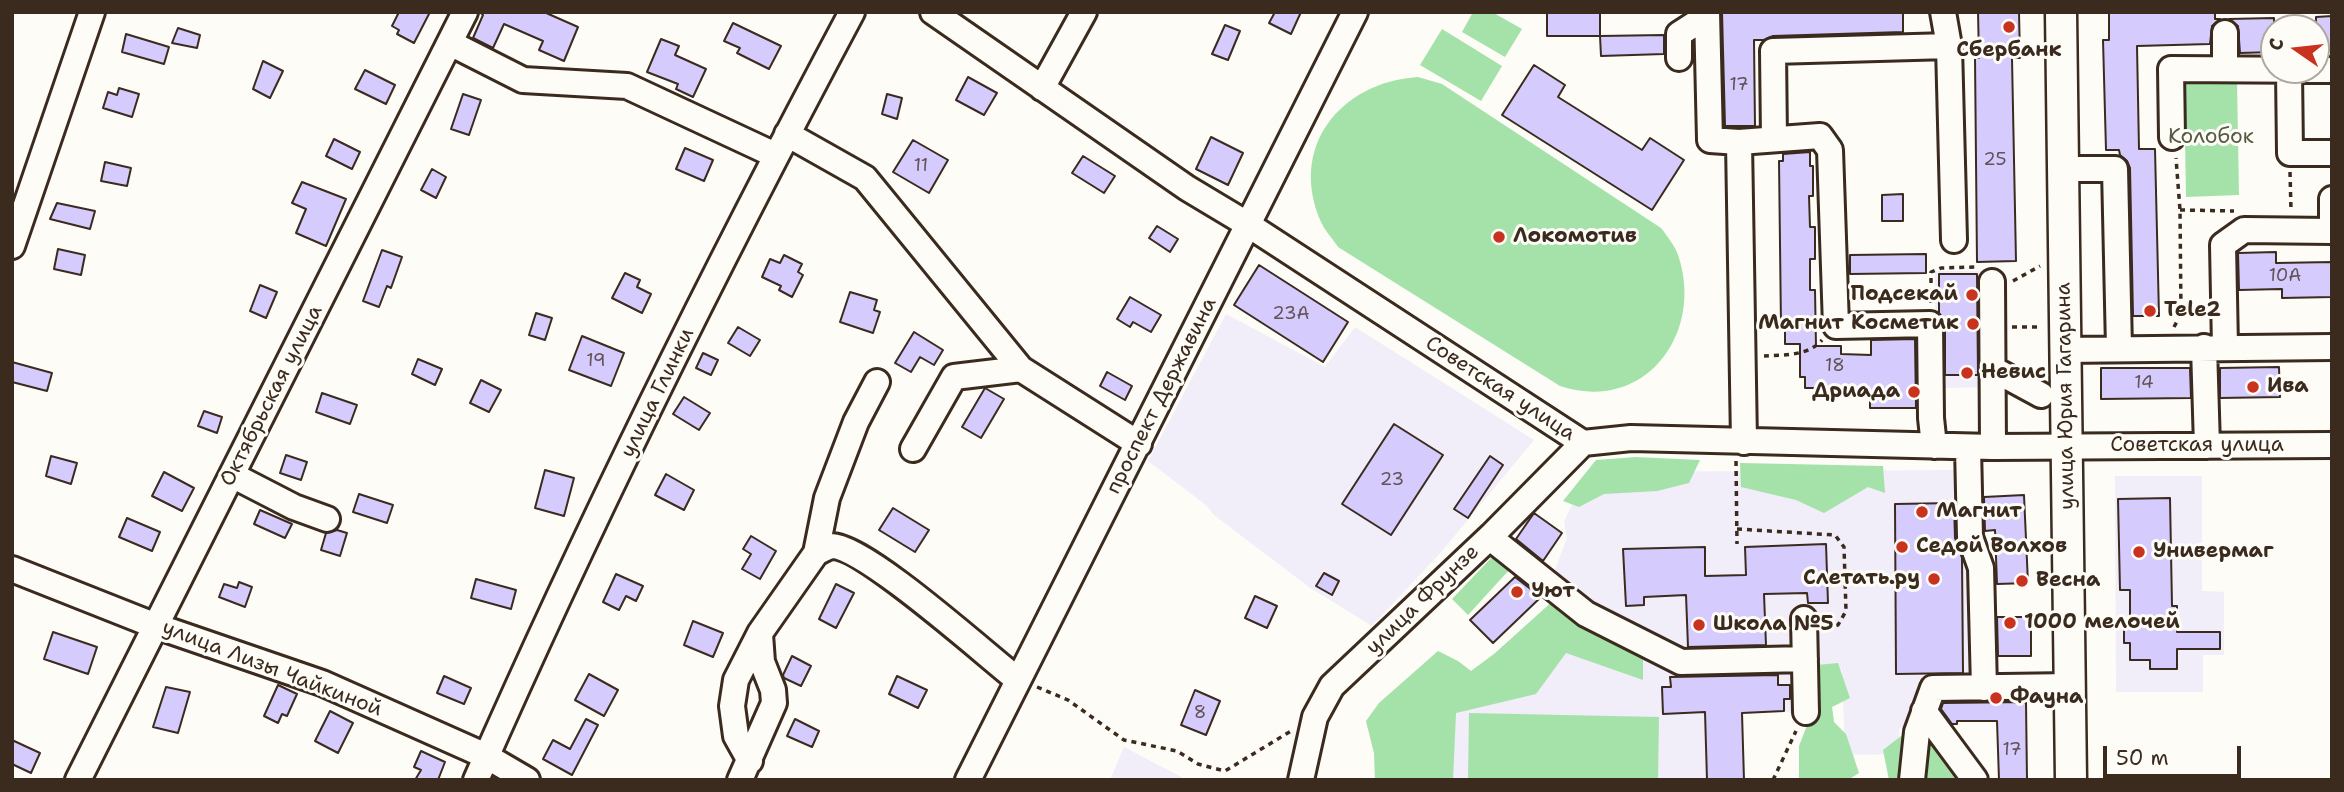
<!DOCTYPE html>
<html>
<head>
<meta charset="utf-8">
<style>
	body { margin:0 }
	#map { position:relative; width:2344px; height:792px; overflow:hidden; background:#fdfcf7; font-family:"Shantell Sans",sans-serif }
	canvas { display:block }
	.frame { position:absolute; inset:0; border:14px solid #3b2a1e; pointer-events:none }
	.north { position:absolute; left:2260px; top:14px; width:70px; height:70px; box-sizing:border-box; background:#fdfcf7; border:2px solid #afa8a0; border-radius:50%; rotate:284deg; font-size:19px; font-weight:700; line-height:28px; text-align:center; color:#3b2a1e }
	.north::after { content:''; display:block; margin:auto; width:24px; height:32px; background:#c8321e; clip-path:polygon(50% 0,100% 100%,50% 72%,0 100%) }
	.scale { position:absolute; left:2103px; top:746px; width:138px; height:32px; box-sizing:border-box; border:4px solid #3b2a1e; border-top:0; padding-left:9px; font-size:21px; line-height:24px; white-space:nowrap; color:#3b2a1e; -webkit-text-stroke:5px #fdfcf7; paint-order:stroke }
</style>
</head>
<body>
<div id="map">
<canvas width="2344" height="792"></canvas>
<div class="frame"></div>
<div class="north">С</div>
<div class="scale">50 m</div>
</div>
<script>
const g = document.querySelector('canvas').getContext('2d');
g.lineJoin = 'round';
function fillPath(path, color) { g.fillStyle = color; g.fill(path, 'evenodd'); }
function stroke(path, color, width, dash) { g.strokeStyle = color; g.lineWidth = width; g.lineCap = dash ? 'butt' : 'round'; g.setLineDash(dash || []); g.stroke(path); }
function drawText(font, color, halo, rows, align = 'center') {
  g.font = font + ' "Shantell Sans",sans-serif'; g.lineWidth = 6; g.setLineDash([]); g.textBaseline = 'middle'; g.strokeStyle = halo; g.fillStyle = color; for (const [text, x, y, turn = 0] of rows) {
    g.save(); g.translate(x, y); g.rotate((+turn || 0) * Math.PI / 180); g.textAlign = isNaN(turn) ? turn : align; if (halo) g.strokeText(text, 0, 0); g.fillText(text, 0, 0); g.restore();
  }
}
fillPath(new Path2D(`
	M1935,271H1995L1996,387L1936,388Z
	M1226,314L1325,367L1355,327L1534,440L1442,551L1372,626L1309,587L1214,515L1206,505L1148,461Z
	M1964,470L1971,691L1931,692V709L1899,729L1900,754L1845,755L1842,670L1820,669L1818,721L1784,711L1742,713L1744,780H1375L1374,753L1366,721L1379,703L1438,651L1458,661L1471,671L1494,654L1555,600L1546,594L1567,538L1564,522L1587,472Z
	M2115,476H2202V591L2224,592V655H2203V692H2116Z
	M1124,747L1187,780H1110Z`), '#f1edf9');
fillPath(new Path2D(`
	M1473,12H1492L1522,29L1505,57L1462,32Z
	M1442,29L1502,66L1481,101L1420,65Z
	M1418,77L1442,84L1661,228C1667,236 1675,246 1678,255C1705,334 1644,414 1560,386L1338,247C1333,239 1326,232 1322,224C1287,148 1340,82 1418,77Z
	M2237,80L2239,195L2186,197L2184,81Z
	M1636,457L1700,460L1689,483L1657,491L1604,494L1579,507L1563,501L1596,460Z
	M1740,463L1883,466L1885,493L1868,487L1824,513L1796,500L1741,487Z
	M1494,555L1510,569L1468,615L1452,599Z
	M1555,599L1643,651V680L1566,653L1536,694L1456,713L1453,780H1375L1374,753L1366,721L1379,703L1438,651L1458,661L1471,671L1494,654Z
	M1838,663L1850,698L1832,707L1834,722L1846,734L1859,773L1848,780H1799V746L1811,715L1817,665Z
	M1469,713L1659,717L1658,780H1468Z
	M1901,736L1930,738L1955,774L1954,780H1889L1883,750Z`), '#a4e2a9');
const building = new Path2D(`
	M399,12H430L414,43L397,34L399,30L392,26Z
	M480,12H544L578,27L564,61L539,50L543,41L504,24L493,48L473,38L483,15Z
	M1275,12H1301L1291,34L1269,23Z
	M1547,12H1600V36H1547Z
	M1722,12H1903V32L1773,36L1764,40H1754L1755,126H1725Z
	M1978,12H2019L2020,58H2012L2016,261L1977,262L1975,58H1979Z
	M2109,12H2215V19H2220L2212,26L2210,44L2137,46L2139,149H2155L2159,316H2133L2130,168L2127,161L2120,155L2119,150H2106L2103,40H2109Z
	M2332,16V50L2316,51V17Z
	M2274,18V52L2240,53L2238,26L2229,19Z
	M733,23L781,46L769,69L737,53L740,48L724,41Z
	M1225,25L1240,31L1228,60L1212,54Z
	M178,28L200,35L197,48L172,43Z
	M126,34L169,47L164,64L122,52Z
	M1664,35V54L1601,56L1600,36Z
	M661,39L679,46L675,55L706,69L693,97L676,89L678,84L647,72Z
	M263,61L283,71L270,98L253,89Z
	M1534,65L1565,85L1558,97L1642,150L1650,138L1684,160L1652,210L1502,115Z
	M365,70L395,85L386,104L355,89Z
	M968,77L997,93L984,115L956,100Z
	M119,88L139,94L132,117L103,108L108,92L117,95Z
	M463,94L481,100L469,135L451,129Z
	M887,94L902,98L897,119L882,114Z
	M1211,137L1243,153L1228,185L1196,169Z
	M334,139L360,152L352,169L326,156Z
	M913,140L948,160L929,193L893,172Z
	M685,148L713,160L704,181L676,169Z
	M1810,152V166H1813V196H1809L1810,227H1815V259H1810V290H1815L1816,346H1841V354L1871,355V340L1915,339L1916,408H1870V395L1822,394V388H1805V377H1800V344H1785V327H1781L1779,161H1783V154Z
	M1083,156L1115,176L1104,193L1072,173Z
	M105,162L131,168L127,186L101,181Z
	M432,169L446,177L436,198L421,190Z
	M302,182L346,199L326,246L296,233L306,209L292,203Z
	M1903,194V221H1882V195Z
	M57,203L95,211L90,229L50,219Z
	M1157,226L1178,239L1170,252L1149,238Z
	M58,249L85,255L81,275L54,269Z
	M382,250L402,257L391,288L387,286L379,307L363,301Z
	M2276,252V263L2332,262V297L2282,298V289L2239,290L2238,253Z
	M1926,254V273L1850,274V255Z
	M784,255L802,264L798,272L803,275L792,297L779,290L781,286L762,277L770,259L780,263Z
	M1259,265L1348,322L1323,362L1234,305Z
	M625,273L640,280L637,287L651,294L642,313L612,298Z
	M1939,274H1977L1978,375H1945V324L1939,313Z
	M260,285L277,292L266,318L250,311Z
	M850,292L877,300L874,310L880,312L873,333L840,322Z
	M1130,297L1161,315L1151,332L1133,322L1130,327L1117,319Z
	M536,313L552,318L545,340L529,335Z
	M738,327L760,340L750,356L728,343Z
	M914,332L943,350L934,365L920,357L911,372L895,363Z
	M582,336L624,353L611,386L569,370Z
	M703,353L718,360L711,375L696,368Z
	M418,359L442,369L435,385L412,374Z
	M12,362L52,373L47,391L12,382Z
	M2279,367L2280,397L2220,398V368Z
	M2101,368H2190L2191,398L2101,399Z
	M1107,372L1132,386L1125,400L1100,386Z
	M481,380L501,390L489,412L470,403Z
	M985,388L1004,399L981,438L962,427Z
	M322,393L357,405L350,424L316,412Z
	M684,397L710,413L699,430L673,414Z
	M204,411L222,417L217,433L198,426Z
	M1394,424L1443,455L1391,535L1342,504Z
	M286,455L307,462L301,480L280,473Z
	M51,456L77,463L71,484L46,476Z
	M1490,456L1503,465L1468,518L1454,509Z
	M545,470L574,478L564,516L535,508Z
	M164,472L194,488L182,511L152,496Z
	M666,474L694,490L684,510L655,495Z
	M359,494L393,505L387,523L353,512Z
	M2024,495L2028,583L1997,584L1995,530L1985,531L1984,497Z
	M2170,498L2172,606H2177V632H2220V649H2177V669H2150V660H2130V643H2124V625H2130V590H2120L2118,499Z
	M1954,503L1955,538L1962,558L1963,673L1896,674L1895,504Z
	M893,508L929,530L915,552L879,530Z
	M260,510L292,524L285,538L254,524Z
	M1534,513L1562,533L1543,561L1516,539Z
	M127,518L160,532L152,551L119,537Z
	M337,530L347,533L340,556L321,550L326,533Z
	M751,536L776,551L760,579L742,569L751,554L743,549Z
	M1826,544L1828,603H1808L1807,593L1764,594L1766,645L1688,647L1686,595L1644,597V605L1626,606L1623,549L1705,547V576L1746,575L1745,547Z
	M1324,573L1339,581L1332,595L1316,586Z
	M616,574L643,586L636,601L626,596L619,610L603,602Z
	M1515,577L1541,597L1493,643L1470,620Z
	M476,579L516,590L511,609L471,598Z
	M239,582L252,587L245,607L219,597L224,584L237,588Z
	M836,584L854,593L836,628L819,619Z
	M1255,596L1277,606L1267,628L1245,618Z
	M1997,617H2031V656H1998Z
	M693,621L723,633L713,657L684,645Z
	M53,632L97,647L88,674L44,659Z
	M792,656L811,666L801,686L784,678L783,675Z
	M589,674L618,690L604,716L575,700Z
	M1778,675V685H1790V699H1784V711L1742,713L1744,780H1707L1705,712L1663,714L1662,687H1671L1670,677Z
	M444,676L471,688L464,704L437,693Z
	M897,676L927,690L918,708L889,694Z
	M278,685L297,694L287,716L282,714L278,723L264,716Z
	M166,687L190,692L178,733L153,727Z
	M1195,690L1220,701L1206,735L1181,725Z
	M2026,702L2027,780H1999L1997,721H1957V724H1952L1941,709L1943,703Z
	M330,711L353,723L338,753L315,741Z
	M586,719L598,725L572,775L543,759L553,740L570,749Z
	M795,719L819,731L812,747L787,736Z
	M12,740L40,753L31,773L12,764Z
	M421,751L445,762L438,780H415L421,770L414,767Z`);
fillPath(building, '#d5cbfd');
stroke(building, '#3b2a1e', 2);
const minor = new Path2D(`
	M933,12L1187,188L1247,224L1583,443L1631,438L1993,447L2332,445
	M1707,12L1710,140L1739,142L1744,442
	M1943,12L1949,46L1954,240
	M2225,33V69
	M450,43L523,80L627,86L775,155
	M1679,58V34L1707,16
	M2289,71L2290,153H2332
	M1042,88L1084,12
	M787,134L865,178L1021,369L1139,444
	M2172,137L2171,69L2332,70
	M1774,139L1773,51L1949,46
	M1739,142L1820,136L1830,150L1836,326L1930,324L1931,418L1934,446
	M2062,169H2115L2119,348
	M2332,199V229
	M12,246L92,12
	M1992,282L1993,447
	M2204,347L2207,446
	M2225,347L2223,245L2244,230L2332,231
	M2064,350L2332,347
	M1993,369L2041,395
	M1968,447L1970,537L1981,568L1984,688
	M913,449L954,377L1021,369
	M232,475L294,507L327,519
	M1492,535L1498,544L1586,614L1681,662L1805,659
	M816,553C820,551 827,547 831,546C863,544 987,656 1018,680
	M12,569L156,626L322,683L486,756L527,780
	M1804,619L1806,712
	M1924,711L1975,780
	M750,761L736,736L732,706L736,680L760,633L816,553L827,498L856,422L877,382
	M78,780L465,12
	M476,780C591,519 718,263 852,12
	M740,780L774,703L773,690L762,662L760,634
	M968,780L1355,12
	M1301,780L1315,717L1332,686L1492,535L1583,443
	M1912,780L1917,732L1933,688L2071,686`);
const major = new Path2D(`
	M2061,12L2071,780`);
stroke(minor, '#3b2a1e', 30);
stroke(major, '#3b2a1e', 35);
stroke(new Path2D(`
	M2290,172L2291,210
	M2180,210L2234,211
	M2013,281L2040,266
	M1931,303V272L1941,268L1976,267
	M2012,327H2041
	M2174,327L2181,314L2180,210L2176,158
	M1764,356C1784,355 1808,356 1822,340
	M1736,461L1737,544
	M1737,529L1835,535L1844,547L1846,611L1838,625L1823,629
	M1037,687L1068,700L1124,740L1177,751L1198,764L1225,771L1291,731
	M1773,780L1796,731`), '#3b2a1e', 3.5, [5, 5]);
stroke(minor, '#fdfcf7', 24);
stroke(major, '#fdfcf7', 30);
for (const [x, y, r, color] of [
	[2009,27,7,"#c8321e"],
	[1499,237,7,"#c8321e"],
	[1972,295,7,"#c8321e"],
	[2150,311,7,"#c8321e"],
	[1973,324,7,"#c8321e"],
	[1967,373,7,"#c8321e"],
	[2253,387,7,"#c8321e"],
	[1914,392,7,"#c8321e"],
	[1922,512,7,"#c8321e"],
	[1902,547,7,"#c8321e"],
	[2139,552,7,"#c8321e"],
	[1934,579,7,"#c8321e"],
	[2022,581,7,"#c8321e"],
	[1517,592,7,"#c8321e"],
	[2010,623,7,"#c8321e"],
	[1699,625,7,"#c8321e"],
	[1996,698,7,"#c8321e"]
]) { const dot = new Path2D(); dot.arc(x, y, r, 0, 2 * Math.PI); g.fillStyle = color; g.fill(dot); stroke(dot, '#fdfcf7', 2.5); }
drawText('18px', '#625256', null, [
	["17",1739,85],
	["25",1995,160],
	["11",921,166],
	["10А",2285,276],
	["23А",1291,314],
	["19",596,361],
	["18",1835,366],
	["14",2144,383],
	["23",1392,480],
	["8",1200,713],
	["17",2012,750]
]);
drawText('bold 21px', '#3b2a1e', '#fdfcf7', [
	["Сбербанк",2009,51,"center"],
	["Локомотив",1513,237],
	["Подсекай",1958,295,"right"],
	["Tele2",2164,311],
	["Магнит Косметик",1959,324,"right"],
	["Невис",1981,373],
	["Ива",2267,387],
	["Дриада",1900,392,"right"],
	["Магнит",1936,512],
	["Седой Волхов",1916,547],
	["Универмаг",2153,552],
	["Слетать.ру",1920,579,"right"],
	["Весна",2036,581],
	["Уют",1531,592],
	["1000 мелочей",2024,623],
	["Школа №5",1713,625],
	["Фауна",2010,698]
], 'left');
drawText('21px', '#555841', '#fdfcf7', [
	["Колобок",2211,138]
]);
drawText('21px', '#3b2a1e', '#fdfcf7', [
	["Советская улица",1500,389,33],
	["улица Глинки",658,393,-64],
	["Октябрьская улица",272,396,-63],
	["проспект Державина",1162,396,-63],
	["улица Юрия Гагарина",2066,396,-91],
	["Советская улица",2197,446],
	["улица Фрунзе",1423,600,-44],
	["улица Лизы Чайкиной",272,669,21]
]);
</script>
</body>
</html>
